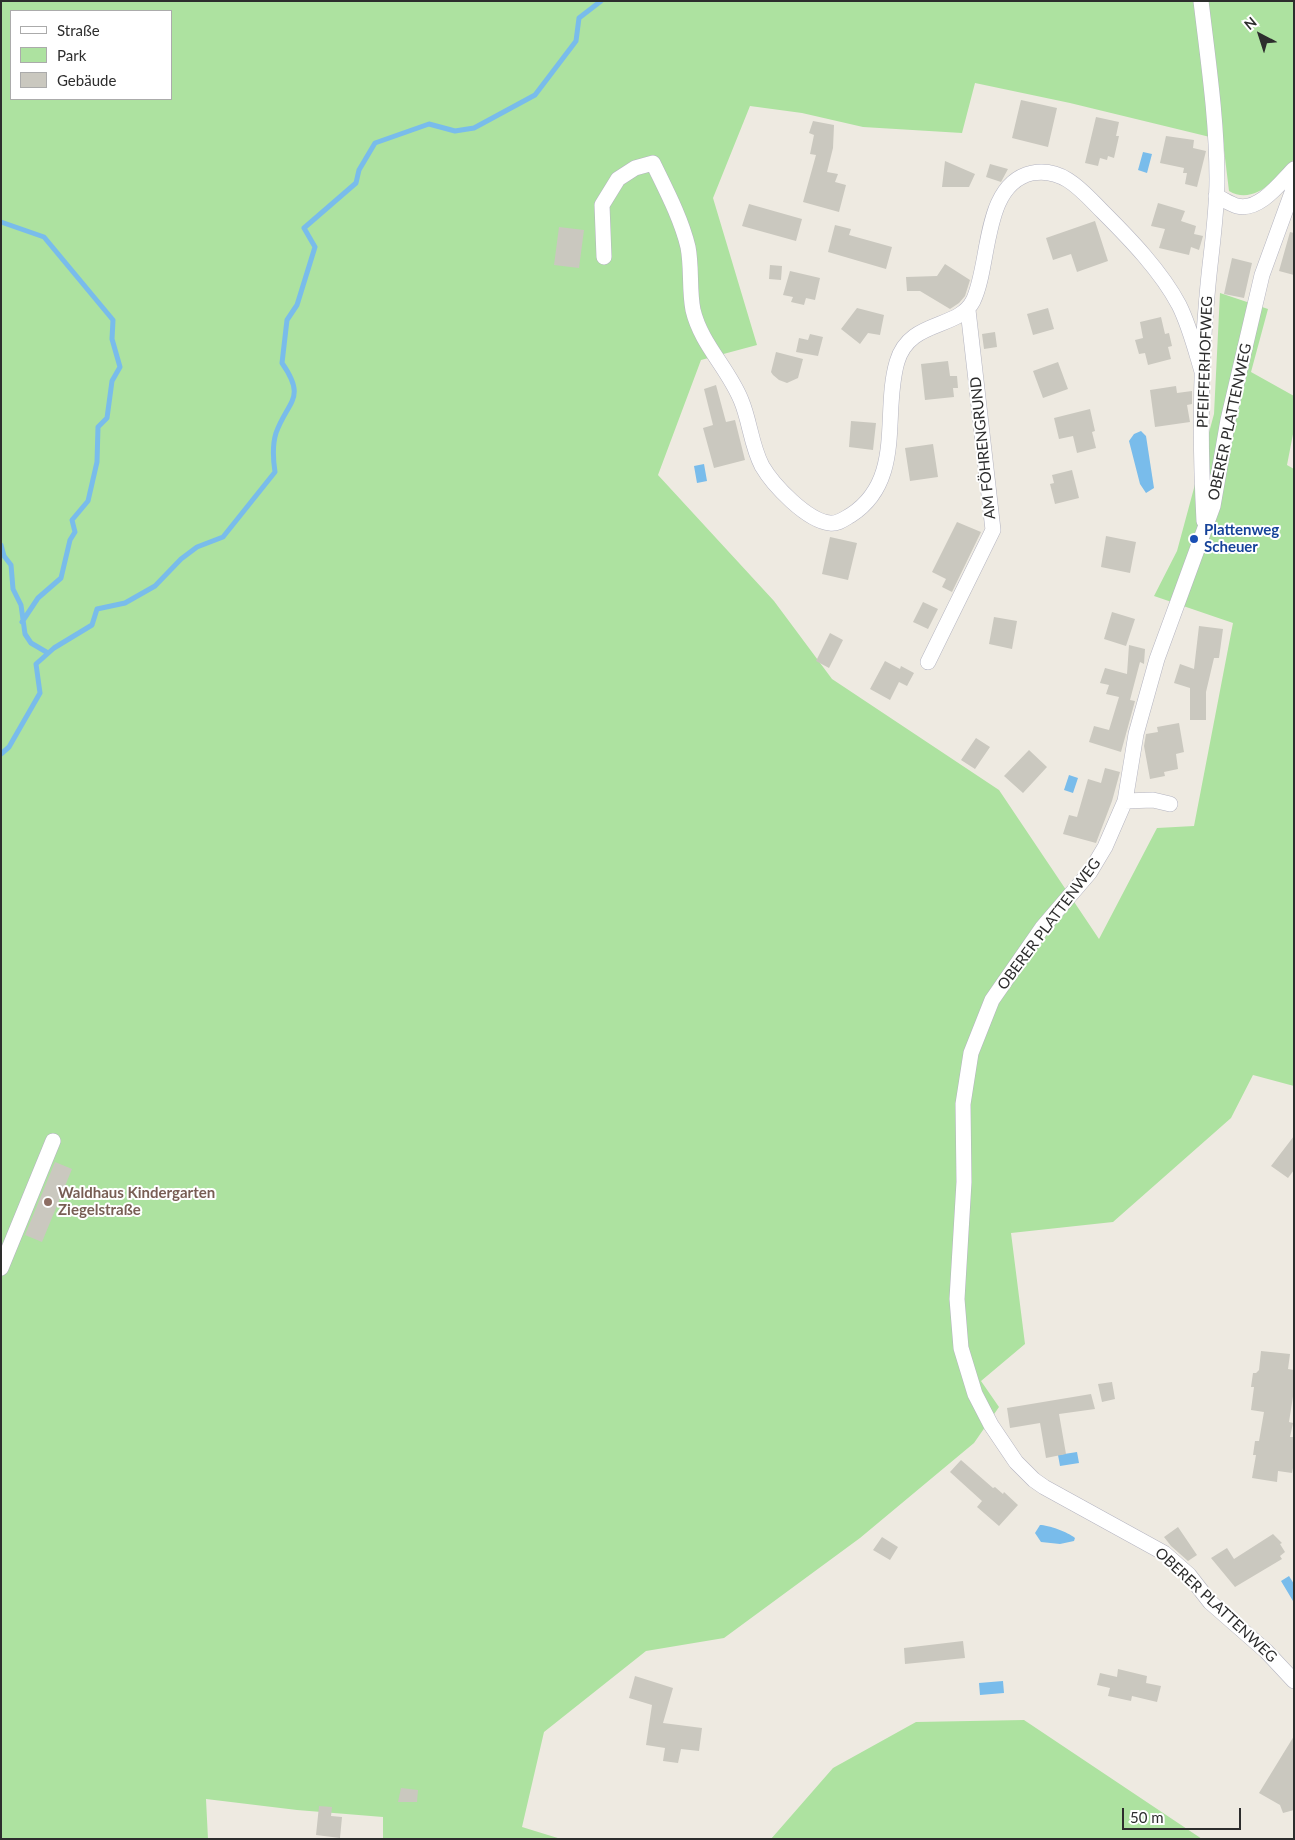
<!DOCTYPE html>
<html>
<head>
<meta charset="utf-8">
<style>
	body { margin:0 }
	#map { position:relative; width:1295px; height:1840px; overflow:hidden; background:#eeeae1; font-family:Lato,sans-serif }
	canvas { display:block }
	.frame { position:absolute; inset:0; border:2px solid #2d2d2d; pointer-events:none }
	.legend { position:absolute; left:10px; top:10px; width:162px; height:90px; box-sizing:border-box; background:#fff; border:1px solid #ababab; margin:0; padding:6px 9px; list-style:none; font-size:15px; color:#2d2d2d }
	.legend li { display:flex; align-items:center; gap:10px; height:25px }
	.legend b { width:25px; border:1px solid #ababab }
	.north { position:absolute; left:1235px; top:10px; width:50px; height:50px; -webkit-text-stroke:4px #fff; paint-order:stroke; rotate:320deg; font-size:14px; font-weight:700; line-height:20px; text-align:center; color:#2d2d2d }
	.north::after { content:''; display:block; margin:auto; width:18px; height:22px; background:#2d2d2d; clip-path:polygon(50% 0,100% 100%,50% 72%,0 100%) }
	.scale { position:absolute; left:1122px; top:1808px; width:119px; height:22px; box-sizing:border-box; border:2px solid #2d2d2d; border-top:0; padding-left:6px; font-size:15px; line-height:18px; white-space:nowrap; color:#2d2d2d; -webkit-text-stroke:4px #fff; paint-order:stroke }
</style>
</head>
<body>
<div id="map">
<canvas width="1295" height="1840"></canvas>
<div class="frame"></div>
<ul class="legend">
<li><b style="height:6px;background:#fff"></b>Straße</li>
<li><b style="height:14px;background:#ade2a0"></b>Park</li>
<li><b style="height:14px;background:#cac8bf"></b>Gebäude</li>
</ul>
<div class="north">N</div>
<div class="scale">50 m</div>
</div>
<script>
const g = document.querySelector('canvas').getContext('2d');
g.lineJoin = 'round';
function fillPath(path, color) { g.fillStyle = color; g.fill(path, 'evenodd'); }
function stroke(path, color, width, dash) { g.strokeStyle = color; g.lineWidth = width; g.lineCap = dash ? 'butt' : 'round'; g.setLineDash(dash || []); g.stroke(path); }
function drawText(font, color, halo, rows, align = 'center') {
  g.font = font + ' Lato,sans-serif'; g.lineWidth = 4; g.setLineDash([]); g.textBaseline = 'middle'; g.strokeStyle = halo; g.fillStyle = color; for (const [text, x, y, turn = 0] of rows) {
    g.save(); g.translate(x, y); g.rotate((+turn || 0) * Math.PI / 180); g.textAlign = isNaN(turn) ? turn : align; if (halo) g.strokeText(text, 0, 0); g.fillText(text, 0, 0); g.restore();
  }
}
fillPath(new Path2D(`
	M1,1H1195L1210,137L1070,103L975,83L962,133L863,127L802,113L750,106L713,198L757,345L701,360L658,475L774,601L832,679L999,790L1099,939L1157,828L1194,826L1233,623L1154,596L1177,551L1214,414L1220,293L1268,309L1251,372L1294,396V429L1287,465L1294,469V1086L1253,1075L1231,1118L1113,1222L1011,1233L1025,1344L981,1381L999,1407L974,1443L860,1538L724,1638L646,1651L544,1732L522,1827L561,1839H383V1817L297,1810L206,1799L208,1839H1ZM11,11H171V99H11Z
	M1206,1H1294V159C1278,178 1254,206 1229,191Z
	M1024,1720L1202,1839H771L833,1768L916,1722Z`), '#ade2a0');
fillPath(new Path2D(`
	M1143,152L1152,154L1147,173L1138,170Z
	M1141,431L1146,436L1154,488L1146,493L1140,484L1129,441L1134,434Z
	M704,464L707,481L697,483L694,466Z
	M1069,775L1078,778L1073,793L1064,790Z
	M1077,1452L1079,1463L1060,1466L1058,1455Z
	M1040,1525C1048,1525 1068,1532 1075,1538L1074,1541L1060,1544L1041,1542L1035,1533Z
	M1289,1576L1294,1584L1293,1601L1281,1581Z
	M1003,1681L1004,1693L980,1695L979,1683Z`), '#79bceb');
stroke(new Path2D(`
	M1,222L44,237L113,320L112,339L120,367L112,381L107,418L98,427L97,462L88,501L72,520L75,532L70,540L61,578L38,598L22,622
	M1,545L4,556L11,565L13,589L21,605L25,634L31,643L48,653
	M1,754L9,747L40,693L36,664L54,648L92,625L97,609L125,603L155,586L181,559L197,547L223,537L275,472C273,459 272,446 276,433C288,400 307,399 282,363L287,320L297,305L315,247L304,228L356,183L359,170L375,143L429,124L455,131L474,128L535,95L576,41L579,18L601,1`), '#79bceb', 5);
fillPath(new Path2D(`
	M1021,100L1057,108L1048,147L1012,138Z
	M1096,117L1119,122L1116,136H1119L1114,158L1108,156L1107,160L1100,158L1098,166L1085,163Z
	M813,121L834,125L833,148L827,172L838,174L835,182L846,185L839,212L803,202L816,155L810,154L814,135L809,133Z
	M1166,136L1194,140L1193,148L1206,151L1197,187L1185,184L1187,173H1183L1184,168L1160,163Z
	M945,161L975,174L969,187H942Z
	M990,164L1008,169L1001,182L986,177Z
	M1158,203L1185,211L1181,221L1196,226L1194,234L1203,236L1199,250L1191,247L1189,255L1159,248L1165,229L1151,226Z
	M749,204L802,219L796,241L742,226Z
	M1095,221L1108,261L1077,272L1071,254L1053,260L1046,238Z
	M835,225L851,229L849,235L892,247L886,269L828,252Z
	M559,227L584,230L579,268L554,265Z
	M1290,232L1294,233V275L1279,271Z
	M1232,258L1252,263L1244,298L1224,294Z
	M945,264L970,280L965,296L959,303L950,309L920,291H907L906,277L937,276Z
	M770,265L782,266L781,280L769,279Z
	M790,271L820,278L815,300L806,298L804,305L791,302L793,297L783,295Z
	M857,308L884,315L880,335L868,333L860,344L841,329Z
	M1048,308L1054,329L1033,335L1027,314Z
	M1161,317L1165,334L1169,333L1172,346L1168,347L1171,359L1148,365L1145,353L1139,354L1135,340L1143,338L1140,322Z
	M995,332L997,347L984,349L982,334Z
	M810,334L823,337L818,356L796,352L799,338L808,340Z
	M776,352L803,359L798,378L787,383L779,380L773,375L771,372Z
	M948,361L950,376H957L958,388H953L954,397L925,400L921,364Z
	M1058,362L1068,389L1043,398L1033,371Z
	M716,385L726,422L735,420L745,460L714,468L703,428L713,425L704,389Z
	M1176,386L1177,393L1192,391V404L1187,405L1190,422L1155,427L1150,390Z
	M1090,409L1095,431L1092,432L1096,448L1077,453L1073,436L1059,439L1054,418Z
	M851,421L876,423L873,450L849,447Z
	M933,444L938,477L910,481L905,448Z
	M1072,470L1079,498L1055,504L1050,484L1054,483L1052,475Z
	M957,522L981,532L952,592L942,587L946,579L932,572Z
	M1106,536L1136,542L1130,573L1101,567Z
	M830,537L857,543L848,580L822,574Z
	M923,602L938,609L928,629L913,622Z
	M1112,612L1135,619L1126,646L1104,639Z
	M994,617L1017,621L1012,649L989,644Z
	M1199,626L1223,629L1219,658H1214L1206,692V720H1190V688L1174,683L1180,664L1194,669Z
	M830,633L843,640L829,668L816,661Z
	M1129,645L1145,649L1144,664L1140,662L1130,700L1135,701L1121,752L1089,742L1094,726L1109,730L1119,697L1106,694L1109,685L1100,683L1105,668L1127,674Z
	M885,661L900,669L901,666L914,673L907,686L899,682L890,700L870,689Z
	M1179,723L1184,752L1176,754L1178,769L1164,772L1165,776L1150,779L1144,746L1146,734L1158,732L1157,727Z
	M976,738L990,747L975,769L961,760Z
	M1029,750L1047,767L1023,793L1004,776Z
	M1105,768L1120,772L1112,801L1096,843L1063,834L1069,815L1077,817L1088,779L1101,783Z
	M1294,1136V1170L1288,1178L1271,1166Z
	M55,1162L72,1169L42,1242L25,1235Z
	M1261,1351L1290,1354L1288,1369L1294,1370V1390L1289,1422L1293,1423L1290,1437H1294V1463L1292,1473L1278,1471L1277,1482L1252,1478L1256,1455H1253L1255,1441H1259L1264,1412L1251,1410L1254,1387H1251L1253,1373H1256L1259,1370Z
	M1112,1382L1115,1399L1102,1402L1098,1384Z
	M1091,1394L1095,1409L1059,1414L1066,1454L1046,1458L1040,1423L1010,1428L1007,1408Z
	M961,1460L993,1488L995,1487L1003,1494L1004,1492L1018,1505L999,1526L977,1507L982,1501L950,1472Z
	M1178,1527L1197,1555L1188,1561L1171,1546L1164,1537Z
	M1273,1534L1282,1543L1280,1544L1285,1552L1280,1556L1282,1559L1235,1587L1211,1558L1227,1548L1234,1559Z
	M882,1537L898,1547L890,1560L873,1550Z
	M963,1641L965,1658L905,1664L904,1648Z
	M1118,1669L1147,1676L1146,1683L1161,1686L1157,1702L1132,1696L1131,1701L1108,1696L1110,1688L1097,1685L1100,1673L1117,1677Z
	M635,1676L673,1688L663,1723L702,1728L699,1751L681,1749L678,1763L663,1761L665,1748L646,1745L652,1705L629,1698Z
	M1294,1736V1810L1283,1813L1280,1805L1259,1793Z
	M401,1788L418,1790L417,1802H398Z
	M319,1806L332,1807L331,1816L342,1817L340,1838L316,1835Z`), '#cac8bf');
const street = new Path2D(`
	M1201,1C1208,60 1217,120 1217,179C1217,219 1210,257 1207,296C1200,370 1200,447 1204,521
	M1294,187L1262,275L1228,420L1213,506L1157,659L1136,734L1125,801L1105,847L1090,872L1042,928L992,1000L971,1053L963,1104L964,1182L957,1299L961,1348L975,1394L991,1425L1016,1462L1034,1480L1044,1487L1164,1553L1189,1575L1210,1602L1266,1651L1294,1681
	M1216,196C1223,199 1230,204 1237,206C1259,212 1281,182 1294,169
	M604,257L602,205L618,179L635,168L653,163C666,190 681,218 688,247C692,268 689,290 693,310C701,344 728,368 741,400C750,421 751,445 762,466C773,485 807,521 830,523C838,524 844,519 851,515C905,480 882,413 897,362C909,319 958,330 973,301C991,264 982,184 1032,173C1064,167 1083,192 1103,212C1130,239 1161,271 1179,305C1190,327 1196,352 1203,375
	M928,662L993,530L968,310
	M1125,801L1153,800L1170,804
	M1,1268L53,1141`);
stroke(street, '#b4b4c0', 16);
stroke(street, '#fff', 15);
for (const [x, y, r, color] of [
	[1194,539,5,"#1a4fb4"],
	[48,1202,5,"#8d6e63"]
]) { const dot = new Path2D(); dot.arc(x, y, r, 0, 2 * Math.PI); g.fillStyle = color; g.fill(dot); stroke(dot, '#fff', 2); }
drawText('15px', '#2d2d2d', '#fff', [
	["PFEIFFERHOFWEG",1205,362,-88],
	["OBERER PLATTENWEG",1230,422,-78],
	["AM FÖHRENGRUND",983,448,-96],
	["OBERER PLATTENWEG",1049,924,-53],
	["OBERER PLATTENWEG",1216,1605,43]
]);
drawText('bold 15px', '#164399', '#fff', [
	["Plattenweg",1204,530],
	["Scheuer",1204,547]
], 'left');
drawText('bold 15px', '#785e54', '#fff', [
	["Waldhaus Kindergarten",58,1193],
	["Ziegelstraße",58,1210]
], 'left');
</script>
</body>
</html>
